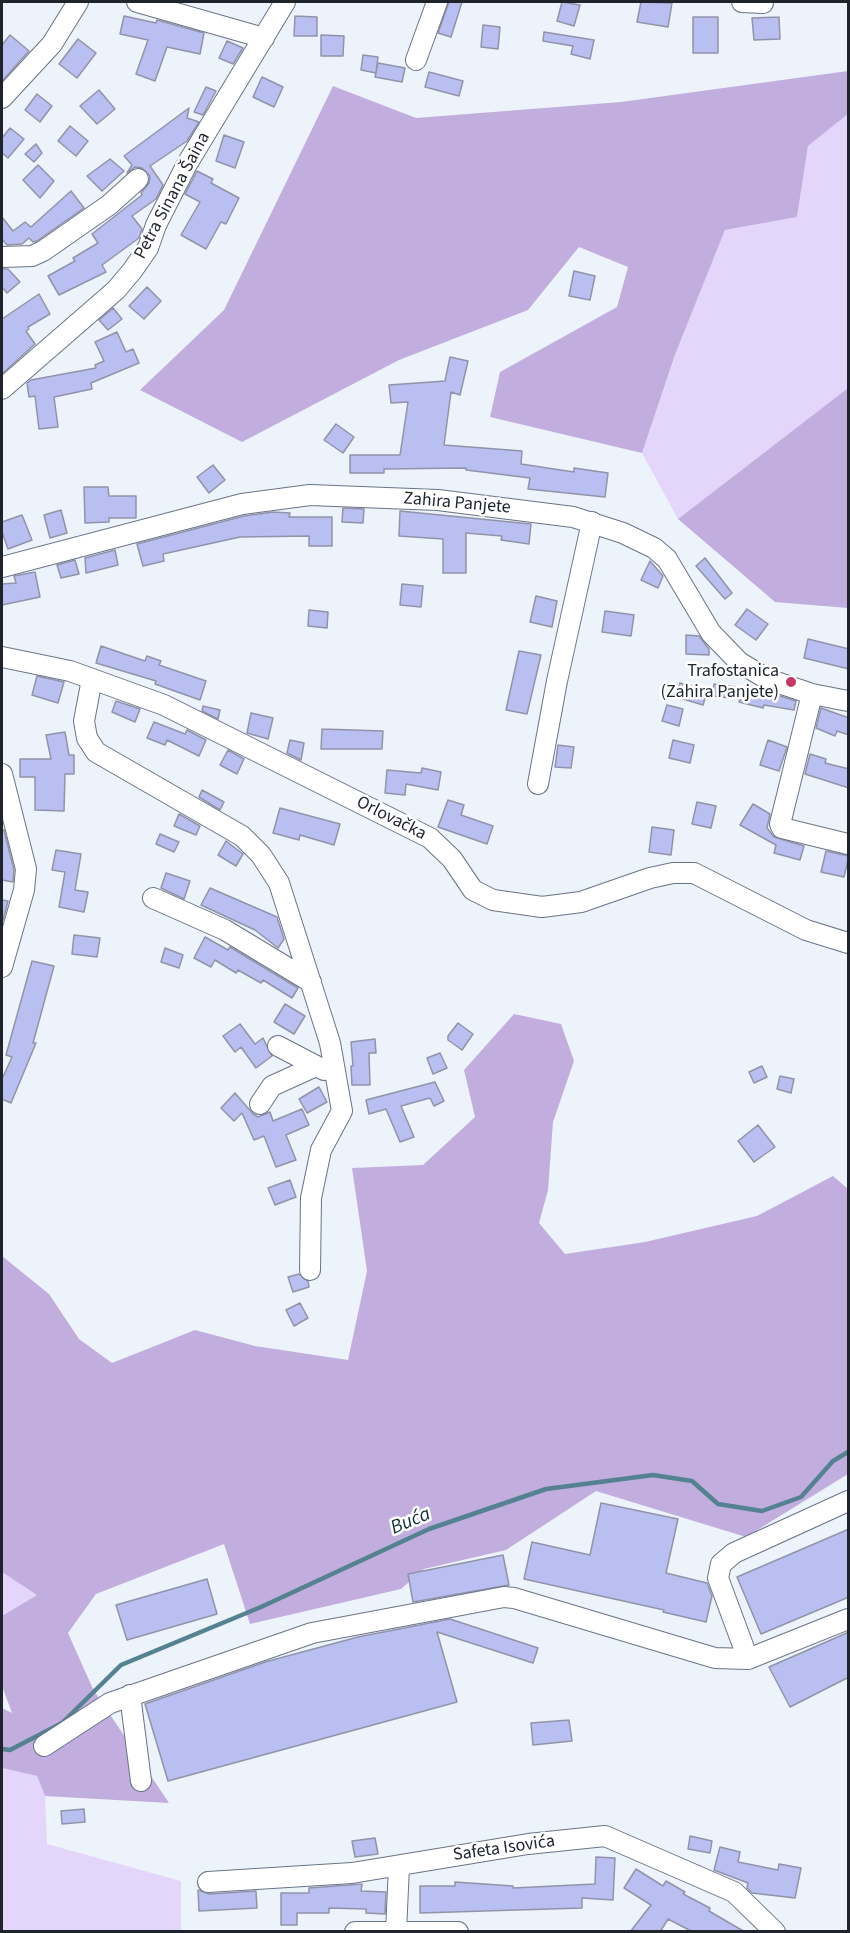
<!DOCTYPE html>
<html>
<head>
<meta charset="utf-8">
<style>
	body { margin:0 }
	#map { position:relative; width:850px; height:1933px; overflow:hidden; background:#edf3fb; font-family:"Source Sans 3",sans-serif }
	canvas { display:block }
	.frame { position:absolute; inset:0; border:3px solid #1f232b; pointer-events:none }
</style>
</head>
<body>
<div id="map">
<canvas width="850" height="1933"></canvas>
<div class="frame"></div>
</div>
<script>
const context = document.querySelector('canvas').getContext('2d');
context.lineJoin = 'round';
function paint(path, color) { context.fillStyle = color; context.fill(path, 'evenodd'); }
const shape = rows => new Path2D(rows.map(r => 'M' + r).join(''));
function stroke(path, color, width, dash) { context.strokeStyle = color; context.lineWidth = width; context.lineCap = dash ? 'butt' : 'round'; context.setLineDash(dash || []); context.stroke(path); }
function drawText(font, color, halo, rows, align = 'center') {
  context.font = font + ' "Source Sans 3",sans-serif'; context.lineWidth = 5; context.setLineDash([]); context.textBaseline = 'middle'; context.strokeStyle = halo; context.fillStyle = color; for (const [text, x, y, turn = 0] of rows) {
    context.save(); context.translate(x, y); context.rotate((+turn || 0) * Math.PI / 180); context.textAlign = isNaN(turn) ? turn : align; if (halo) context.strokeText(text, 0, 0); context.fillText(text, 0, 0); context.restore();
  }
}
paint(shape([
	[848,114,848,388,678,519,642,453,675,356,725,230,797,217,808,146],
	[2,1572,37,1595,2,1616],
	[2,1768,37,1776,45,1796,47,1844,181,1881,181,1931,2,1932]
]), '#e4d6fb');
paint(shape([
	[848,71,848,114,808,146,797,217,725,230,675,355,642,453,490,417,500,372,617,307,628,267,579,247,528,310,399,360,242,442,140,390,224,310,333,86,416,118,621,102],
	[848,388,848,608,775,602,678,519],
	[514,1014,561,1024,574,1061,553,1122,548,1190,539,1223,565,1254,645,1242,757,1216,833,1176,848,1189,848,1474,746,1537,596,1491,506,1550,424,1569,401,1589,250,1624,224,1544,96,1594,68,1633,93,1689,169,1803,45,1796,37,1776,2,1768,2,1708,12,1713,2,1686,2,1616,37,1595,2,1572,2,1256,49,1294,79,1339,112,1363,195,1330,255,1346,348,1360,367,1271,352,1168,423,1165,475,1117,464,1070]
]), '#c1aedf');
stroke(shape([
	[2,1749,10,1750,62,1723,121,1665,261,1607,429,1529,546,1489,653,1475,692,1481,718,1504,762,1511,801,1497,833,1461,848,1452]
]), '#548290', 4.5);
const building = shape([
	[449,2,462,2,451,37,438,33,449,2],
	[562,2,580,5,574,26,557,21,562,2],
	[641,2,672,3,668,27,637,22,641,2],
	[124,16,156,23,157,20,204,33,200,54,167,47,155,81,136,74,148,40,120,34,124,16],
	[295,16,317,17,317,36,294,36,295,16],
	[693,17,718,17,718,53,693,53,693,17],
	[779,17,780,39,754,40,752,18,779,17],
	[483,25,500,27,498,49,481,47,483,25],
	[544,32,594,40,590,59,571,54,573,46,543,41,544,32],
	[10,35,29,51,2,81,2,45,10,35],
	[321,35,344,36,343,56,321,56,321,35],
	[78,39,96,53,77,78,59,64,78,39],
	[227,41,243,48,233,64,219,58,227,41],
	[363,55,378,57,376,73,361,70,363,55],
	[378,63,405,68,402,82,375,77,378,63],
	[429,72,463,81,459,96,425,87,429,72],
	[262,77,283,87,274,107,253,97,262,77],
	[206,87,216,91,203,115,194,112,206,87],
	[99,90,115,109,97,124,80,106,99,90],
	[37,94,52,106,40,122,25,110,37,94],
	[189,108,187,118,199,122,187,141,150,166,163,185,156,199,132,216,142,229,139,238,102,265,106,272,59,295,48,276,75,261,73,258,98,243,92,234,142,195,141,193,149,183,150,176,142,168,135,167,127,173,132,165,124,156,189,108],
	[70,126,88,141,76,156,58,141,70,126],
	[10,128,24,139,8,158,2,153,2,138,10,128],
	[224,135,244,142,235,168,216,161,224,135],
	[36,144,42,153,34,162,25,154,36,144],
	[110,159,124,171,102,191,87,176,110,159],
	[38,165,54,181,40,198,23,180,38,165],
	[197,171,213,179,211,183,239,198,226,224,221,222,206,249,181,235,200,202,185,194,197,171],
	[71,191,84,208,37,241,33,242,29,238,22,244,7,245,2,239,2,217,13,231,25,222,31,227,71,191],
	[2,269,8,269,20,282,7,293,2,287,2,269],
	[574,271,595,276,590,300,569,296,574,271],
	[147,287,161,301,144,319,129,306,147,287],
	[39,294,50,314,28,327,29,329,26,331,35,344,2,374,2,319,39,294],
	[113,308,122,319,108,330,99,320,113,308],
	[117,332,126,352,133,349,139,363,91,383,92,389,54,397,58,427,39,429,35,396,29,397,27,383,31,380,96,368,95,365,104,361,95,342,117,332],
	[450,357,468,361,460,395,451,392,444,445,522,451,521,464,574,472,574,468,608,473,605,497,528,489,530,478,466,470,466,468,384,469,384,473,350,473,350,455,400,455,408,402,391,403,389,385,445,381,450,357],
	[336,424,354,437,343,453,324,440,336,424],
	[213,465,225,480,209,493,197,477,213,465],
	[84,487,108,487,109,496,136,496,136,518,109,518,109,522,85,523,84,487],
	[343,508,364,509,363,523,342,522,343,508],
	[61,510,67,533,50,538,44,515,61,510],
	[400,511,531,524,529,544,501,540,502,536,466,533,466,573,443,573,443,539,399,536,400,511],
	[273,512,290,513,289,517,332,517,332,546,309,546,309,536,240,537,163,554,164,561,143,566,137,544,244,516,273,512],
	[22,515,32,540,8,549,2,532,2,522,22,515],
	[115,550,118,565,86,573,85,558,115,550],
	[705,558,732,593,725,599,696,566,705,558],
	[75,560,79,574,61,578,57,565,75,560],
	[650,561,663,576,658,588,641,580,650,561],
	[35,572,40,597,2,605,2,584,16,583,14,576,35,572],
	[402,584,423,586,421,607,400,605,402,584],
	[536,596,557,601,552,627,530,622,536,596],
	[747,609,768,624,756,640,735,625,747,609],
	[309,610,328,612,327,628,308,626,309,610],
	[605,611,634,615,631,636,602,632,605,611],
	[686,635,699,636,709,649,709,655,686,654,686,635],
	[808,639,849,649,849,669,804,658,808,639],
	[101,646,145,661,147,656,161,661,159,665,206,681,200,700,155,684,156,681,96,663,101,646],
	[519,651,541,655,527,714,506,710,519,651],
	[37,676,64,682,58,703,32,695,37,676],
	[680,683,707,691,703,705,676,697,680,683],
	[714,684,761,690,796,701,794,710,764,705,763,708,739,702,740,699,712,696,714,684],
	[116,701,140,709,135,722,112,712,116,701],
	[667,705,683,709,679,726,662,721,667,705],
	[203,706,220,710,218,719,202,711,203,706],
	[821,708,849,718,849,735,837,731,835,736,816,728,821,708],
	[251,713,273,718,268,739,247,733,251,713],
	[154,722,185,734,187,730,206,740,199,756,167,740,165,745,147,738,154,722],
	[322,729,383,731,382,749,321,749,322,729],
	[65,732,69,755,74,755,74,774,65,774,64,811,35,810,35,777,20,777,20,759,51,759,46,735,65,732],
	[290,740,304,743,301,760,287,753,290,740],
	[673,740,694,745,690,763,669,758,673,740],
	[768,740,787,747,779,771,760,765,768,740],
	[558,745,574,747,571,768,555,767,558,745],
	[228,750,244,759,237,774,220,765,228,750],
	[810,754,826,759,825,763,849,769,849,788,805,774,810,754],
	[422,768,441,772,438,790,406,784,405,795,385,793,387,770,421,773,422,768],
	[202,790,224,802,220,810,199,797,202,790],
	[448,800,464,805,461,815,493,826,487,844,438,827,448,800],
	[697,802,716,806,711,828,692,824,697,802],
	[753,804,770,814,767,828,774,837,804,846,800,860,774,853,776,845,740,825,753,804],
	[280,808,340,824,334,845,300,835,299,840,273,833,280,808],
	[179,814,200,826,196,835,174,826,179,814],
	[652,827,674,830,671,855,649,852,652,827],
	[2,830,4,830,14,870,13,882,2,880,2,830],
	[160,834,179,842,174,852,156,844,160,834],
	[226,841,243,854,236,866,218,855,226,841],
	[56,850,81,854,75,890,88,892,84,912,59,907,65,872,52,870,56,850],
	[826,851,849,856,844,877,821,872,826,851],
	[166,873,190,881,184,899,161,888,166,873],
	[210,888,277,917,284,939,278,948,255,930,201,905,210,888],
	[2,900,8,901,3,920,2,920,2,900],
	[74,935,100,938,97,957,72,954,74,935],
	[205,937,228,950,230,947,298,988,292,998,263,980,261,983,238,970,236,973,215,960,211,967,194,958,205,937],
	[165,948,183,955,179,968,161,962,165,948],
	[32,961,54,966,33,1043,36,1043,11,1103,2,1099,2,1079,12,1057,6,1055,32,961],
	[285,1004,305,1016,294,1034,274,1022,285,1004],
	[458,1023,473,1034,462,1050,448,1040,448,1036,458,1023],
	[240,1024,255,1044,263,1038,272,1056,256,1068,241,1047,235,1052,223,1036,240,1024],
	[375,1039,376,1053,369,1053,370,1085,352,1085,351,1066,353,1066,351,1042,375,1039],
	[440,1053,447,1068,433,1074,427,1058,440,1053],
	[762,1066,767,1077,754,1083,749,1072,762,1066],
	[780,1076,794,1079,791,1093,777,1089,780,1076],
	[435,1082,444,1101,434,1106,430,1098,401,1106,414,1137,400,1142,386,1109,369,1114,366,1100,435,1082],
	[319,1087,327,1102,307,1113,299,1099,319,1087],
	[235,1093,253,1114,258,1117,270,1112,273,1121,302,1109,309,1125,286,1135,296,1160,276,1167,264,1136,254,1140,242,1113,234,1121,221,1108,235,1093],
	[758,1125,775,1147,754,1162,738,1141,758,1125],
	[290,1180,296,1197,275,1205,268,1188,290,1180],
	[299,1274,308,1281,309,1287,293,1292,288,1277,299,1274],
	[300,1303,308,1318,294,1326,286,1310,300,1303],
	[601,1503,678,1519,666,1573,707,1583,712,1596,706,1622,663,1612,664,1610,524,1579,532,1542,590,1555,601,1503],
	[849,1529,849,1597,761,1634,737,1577,849,1529],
	[503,1555,509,1585,413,1602,408,1574,503,1555],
	[207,1579,217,1614,127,1640,116,1605,207,1579],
	[450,1619,538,1648,533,1663,437,1632,457,1702,168,1781,145,1704,265,1662,358,1637,450,1619],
	[849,1632,849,1677,790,1707,769,1667,849,1632],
	[569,1720,572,1741,533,1745,531,1723,569,1720],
	[84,1809,85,1822,62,1824,61,1811,84,1809],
	[690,1836,712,1841,710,1853,688,1849,690,1836],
	[375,1838,378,1854,355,1857,352,1841,375,1838],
	[720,1847,740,1852,738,1862,778,1870,779,1864,801,1868,795,1898,752,1893,747,1888,748,1883,714,1870,720,1847],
	[596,1857,615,1858,613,1900,582,1898,582,1908,420,1913,420,1886,455,1886,455,1882,513,1886,513,1888,595,1884,596,1857],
	[636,1869,663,1886,666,1881,685,1892,683,1894,710,1908,709,1911,745,1932,693,1932,668,1919,660,1932,630,1932,651,1905,624,1888,636,1869],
	[362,1884,361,1891,386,1892,385,1914,366,1913,366,1909,329,1908,329,1913,297,1913,297,1925,281,1925,281,1893,309,1893,309,1888,362,1884],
	[198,1890,209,1894,256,1891,257,1908,199,1911,198,1890]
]);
paint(building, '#babff1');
stroke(building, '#9193a9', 1.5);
const minor = shape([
	[137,2,264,38],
	[742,2,763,3],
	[416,60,437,2],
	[2,98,52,44,78,2],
	[2,257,32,256,43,251,109,205,138,179],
	[2,389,116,290,132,271,148,248,156,225,187,164,285,2],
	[2,567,242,504,310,495,438,500,573,517,623,533,654,548,667,559,711,633,739,662,767,679,812,694,848,701],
	[2,657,70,671,164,705,430,838,452,859,473,890,493,900,542,907,581,902,650,878,673,873,694,873,806,930,848,943],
	[92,679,84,721,87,738,96,752,242,836,261,855,279,883,330,1043,342,1111,321,1150,311,1198,310,1270],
	[812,694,780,824,782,828,848,844],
	[2,774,26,869,24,890,2,967],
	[538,784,557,681,592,522],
	[153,898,225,930,311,982],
	[278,1046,324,1070],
	[260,1104,272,1086,316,1066],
	[748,1659,718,1578,721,1564,734,1553,848,1501],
	[130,1695,141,1781],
	[44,1746,110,1703,312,1633,504,1597,514,1598,715,1658,748,1659,848,1619],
	[208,1882,352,1873,528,1844,605,1836,734,1892,775,1932],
	[355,1932,458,1932],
	[396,1932,399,1866]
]);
stroke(minor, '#687486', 22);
stroke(minor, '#fff', 20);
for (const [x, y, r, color] of [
	[791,682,6,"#c63863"]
]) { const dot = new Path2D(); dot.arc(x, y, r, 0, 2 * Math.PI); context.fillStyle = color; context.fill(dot); stroke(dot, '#fff', 2); }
drawText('18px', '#1f232b', '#fff', [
	["Petra Sinana Šaina",173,196,-62],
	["Zahira Panjete",457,504,5],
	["Orlovačka",391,819,27],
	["Safeta Isovića",504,1849,-8]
]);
drawText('18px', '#1f232b', '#fff', [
	["Trafostanica",779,672],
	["(Zahira Panjete)",779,693]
], 'right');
drawText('italic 20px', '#0e2f37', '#fff', [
	["Buća",411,1522,-23]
]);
</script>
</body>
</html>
